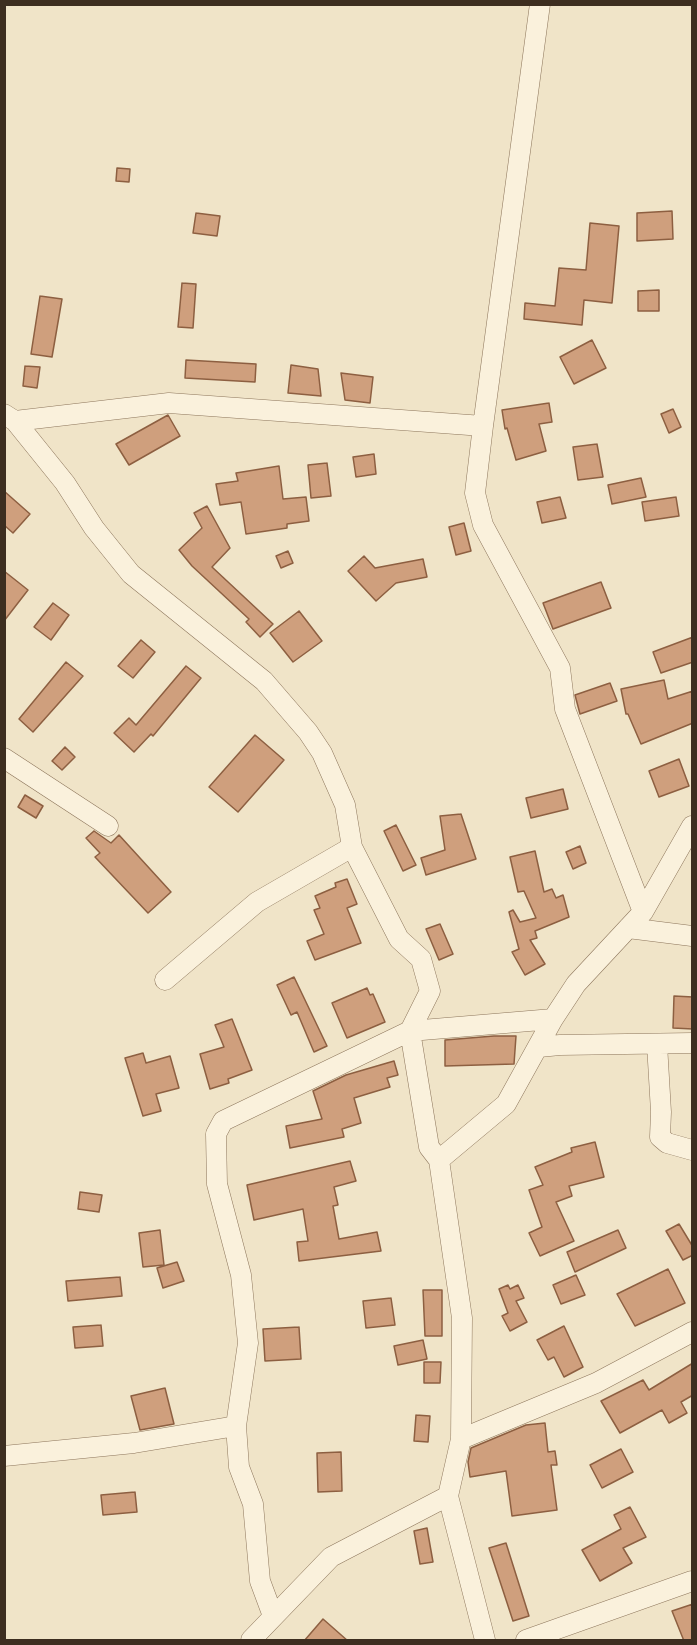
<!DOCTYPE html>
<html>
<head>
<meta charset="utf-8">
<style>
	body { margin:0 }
	#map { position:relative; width:697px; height:1645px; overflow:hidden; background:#f0e4c8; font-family:"Libre Baskerville",serif }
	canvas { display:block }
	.frame { position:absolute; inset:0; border:6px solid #3d2e20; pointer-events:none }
</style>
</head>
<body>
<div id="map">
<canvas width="697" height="1645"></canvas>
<div class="frame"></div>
</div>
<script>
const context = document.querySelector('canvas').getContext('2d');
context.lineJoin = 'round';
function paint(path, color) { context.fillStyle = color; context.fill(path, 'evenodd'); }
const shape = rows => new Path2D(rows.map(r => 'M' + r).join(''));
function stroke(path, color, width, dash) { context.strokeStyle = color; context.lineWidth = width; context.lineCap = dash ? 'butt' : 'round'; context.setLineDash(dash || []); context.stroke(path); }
const building = shape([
	[117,168,130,169,129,182,116,181,117,168],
	[672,211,673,239,637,241,637,213,672,211],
	[196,213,220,216,217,236,193,233,196,213],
	[590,223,619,226,612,303,584,300,582,325,524,319,525,303,555,306,559,268,586,270,590,223],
	[182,283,196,284,193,328,178,327,182,283],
	[659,290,659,311,638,311,638,291,659,290],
	[40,296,62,299,52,357,31,354,40,296],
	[592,340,606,368,574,384,560,357,592,340],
	[186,360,256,364,255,382,185,378,186,360],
	[291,365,318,369,321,396,288,393,291,365],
	[25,366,40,367,37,388,23,386,25,366],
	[341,373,373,377,370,403,345,400,341,373],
	[549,403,552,422,539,424,546,451,516,460,507,428,505,429,502,410,549,403],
	[673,409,681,427,669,433,661,414,673,409],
	[168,415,180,436,129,465,116,444,168,415],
	[597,444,603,477,578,480,573,447,597,444],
	[374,454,376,474,356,477,353,457,374,454],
	[327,463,331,496,311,498,308,465,327,463],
	[279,466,283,499,306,497,309,521,287,524,287,528,246,534,241,502,220,505,216,484,238,481,236,473,279,466],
	[641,478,646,497,612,504,608,485,641,478],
	[4,491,30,514,13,533,4,525,4,491],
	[560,497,566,518,542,523,537,502,560,497],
	[676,497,679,516,645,521,642,502,676,497],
	[207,506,230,548,212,567,273,624,260,637,246,622,249,619,192,566,179,550,202,528,194,513,207,506],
	[464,523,471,551,456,555,449,527,464,523],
	[288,551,293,563,281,568,276,556,288,551],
	[364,556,375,568,423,559,427,577,396,583,376,601,348,571,364,556],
	[4,571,28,590,4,621,4,571],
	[601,582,611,608,553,629,543,603,601,582],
	[53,603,69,615,51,640,34,627,53,603],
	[299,611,322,641,293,662,270,633,299,611],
	[693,637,693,662,661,673,653,652,693,637],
	[141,640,155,652,133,678,118,666,141,640],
	[66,662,83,676,33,732,19,719,66,662],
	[186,666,201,678,153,736,151,734,134,752,114,733,129,718,136,725,186,666],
	[664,680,668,699,693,691,693,723,641,744,628,714,626,714,621,689,664,680],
	[610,683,617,701,580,714,575,695,610,683],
	[255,735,284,760,238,812,209,787,255,735],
	[65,747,75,757,62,770,52,761,65,747],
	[679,759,689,786,659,797,649,771,679,759],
	[563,789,568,809,531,818,526,798,563,789],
	[25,795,43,806,36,818,18,807,25,795],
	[461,814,476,859,426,875,421,858,445,850,440,816,461,814],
	[396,825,416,865,403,871,384,831,396,825],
	[94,831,111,843,119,835,171,892,148,913,95,857,100,853,86,838,94,831],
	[580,846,586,863,573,869,566,852,580,846],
	[535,851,544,892,552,889,556,898,563,895,569,917,535,931,537,938,530,940,545,964,525,975,512,952,519,949,509,912,513,910,520,922,536,918,524,891,518,892,510,857,535,851],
	[347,879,357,904,347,908,361,943,315,960,307,941,324,934,314,910,320,908,315,896,336,887,335,883,347,879],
	[440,924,453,954,439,960,426,929,440,924],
	[294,977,327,1046,314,1052,297,1012,291,1015,277,985,294,977],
	[367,988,370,995,373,994,385,1022,347,1038,332,1003,367,988],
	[674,996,693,997,693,1029,673,1028,674,996],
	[232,1019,252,1070,228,1079,229,1083,210,1089,200,1054,224,1047,215,1025,232,1019],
	[494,1036,516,1036,514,1064,445,1066,445,1040,494,1036],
	[143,1053,146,1063,170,1056,179,1088,156,1094,161,1111,143,1116,125,1058,143,1053],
	[394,1061,398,1075,387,1078,390,1087,354,1098,361,1123,342,1129,344,1137,290,1148,286,1126,322,1119,313,1091,346,1075,394,1061],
	[595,1142,604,1177,569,1186,572,1196,556,1202,574,1241,540,1256,529,1233,542,1227,529,1190,543,1185,535,1167,572,1152,571,1148,595,1142],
	[350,1161,356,1181,334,1187,338,1205,333,1206,339,1239,377,1232,381,1251,299,1261,297,1242,308,1241,303,1209,254,1220,247,1185,350,1161],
	[80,1192,102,1195,99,1212,78,1209,80,1192],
	[679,1224,693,1247,693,1255,683,1260,666,1231,679,1224],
	[160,1230,164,1265,143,1267,139,1233,160,1230],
	[618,1230,626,1248,575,1272,567,1252,618,1230],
	[177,1262,184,1281,163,1288,157,1268,177,1262],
	[668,1269,685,1303,635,1326,617,1294,668,1269],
	[576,1275,585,1295,561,1304,553,1285,576,1275],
	[120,1277,122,1296,68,1301,66,1281,120,1277],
	[508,1285,510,1289,518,1285,524,1298,516,1301,527,1322,510,1331,502,1316,508,1313,499,1289,508,1285],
	[423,1290,442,1290,442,1336,425,1336,423,1290],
	[391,1298,395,1325,366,1328,363,1301,391,1298],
	[101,1325,103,1346,75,1348,73,1327,101,1325],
	[564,1326,583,1367,564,1377,554,1357,548,1360,537,1340,564,1326],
	[299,1327,301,1359,265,1361,263,1329,299,1327],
	[423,1340,427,1359,398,1365,394,1346,423,1340],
	[424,1362,441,1362,440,1383,424,1383,424,1362],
	[693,1363,693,1395,681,1402,687,1413,669,1423,662,1410,620,1433,601,1401,643,1380,649,1390,693,1363],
	[165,1388,174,1424,140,1430,131,1396,165,1388],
	[416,1415,430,1416,428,1442,414,1441,416,1415],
	[545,1423,548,1452,555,1451,557,1465,551,1465,557,1510,512,1516,506,1471,470,1477,468,1462,471,1448,526,1425,545,1423],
	[621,1449,633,1472,602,1488,590,1465,621,1449],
	[341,1452,342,1491,318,1492,317,1453,341,1452],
	[135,1492,137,1512,103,1515,101,1495,135,1492],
	[630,1507,646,1537,623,1548,632,1563,600,1581,582,1550,621,1529,614,1515,630,1507],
	[427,1528,433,1562,420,1564,414,1531,427,1528],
	[506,1543,529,1616,513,1621,489,1548,506,1543],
	[693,1604,693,1641,684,1641,672,1611,693,1604],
	[323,1619,348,1641,304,1641,323,1619]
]);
paint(building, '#cf9f7d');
stroke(building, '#8d5f41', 1.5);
const street = shape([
	[4,414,15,421,65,483,94,528,131,574,264,681,308,732,322,753,345,805,352,847,399,939,421,959,430,991,410,1031,429,1147,439,1160,462,1318,461,1439,448,1496,485,1640],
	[15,421,169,403,483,426,540,4],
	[483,426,475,493,483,525,560,668,565,709,643,912],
	[4,758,108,826],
	[628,928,692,936],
	[165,980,257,902,352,847],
	[657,1044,661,1112,660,1137,667,1143,692,1150],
	[539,1047,560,1045,692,1043],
	[439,1160,506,1104,553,1019,576,984,643,912,692,826],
	[461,1439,596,1383,692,1332],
	[4,1456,134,1443,236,1426],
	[273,1616,260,1581,253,1504,239,1467,236,1426,248,1343,241,1275,217,1184,216,1134,223,1121,410,1031,553,1019],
	[251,1640,331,1557,448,1496],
	[526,1640,692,1581]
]);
stroke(street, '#8d765c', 21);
stroke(street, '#faf1dc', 20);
</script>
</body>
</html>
